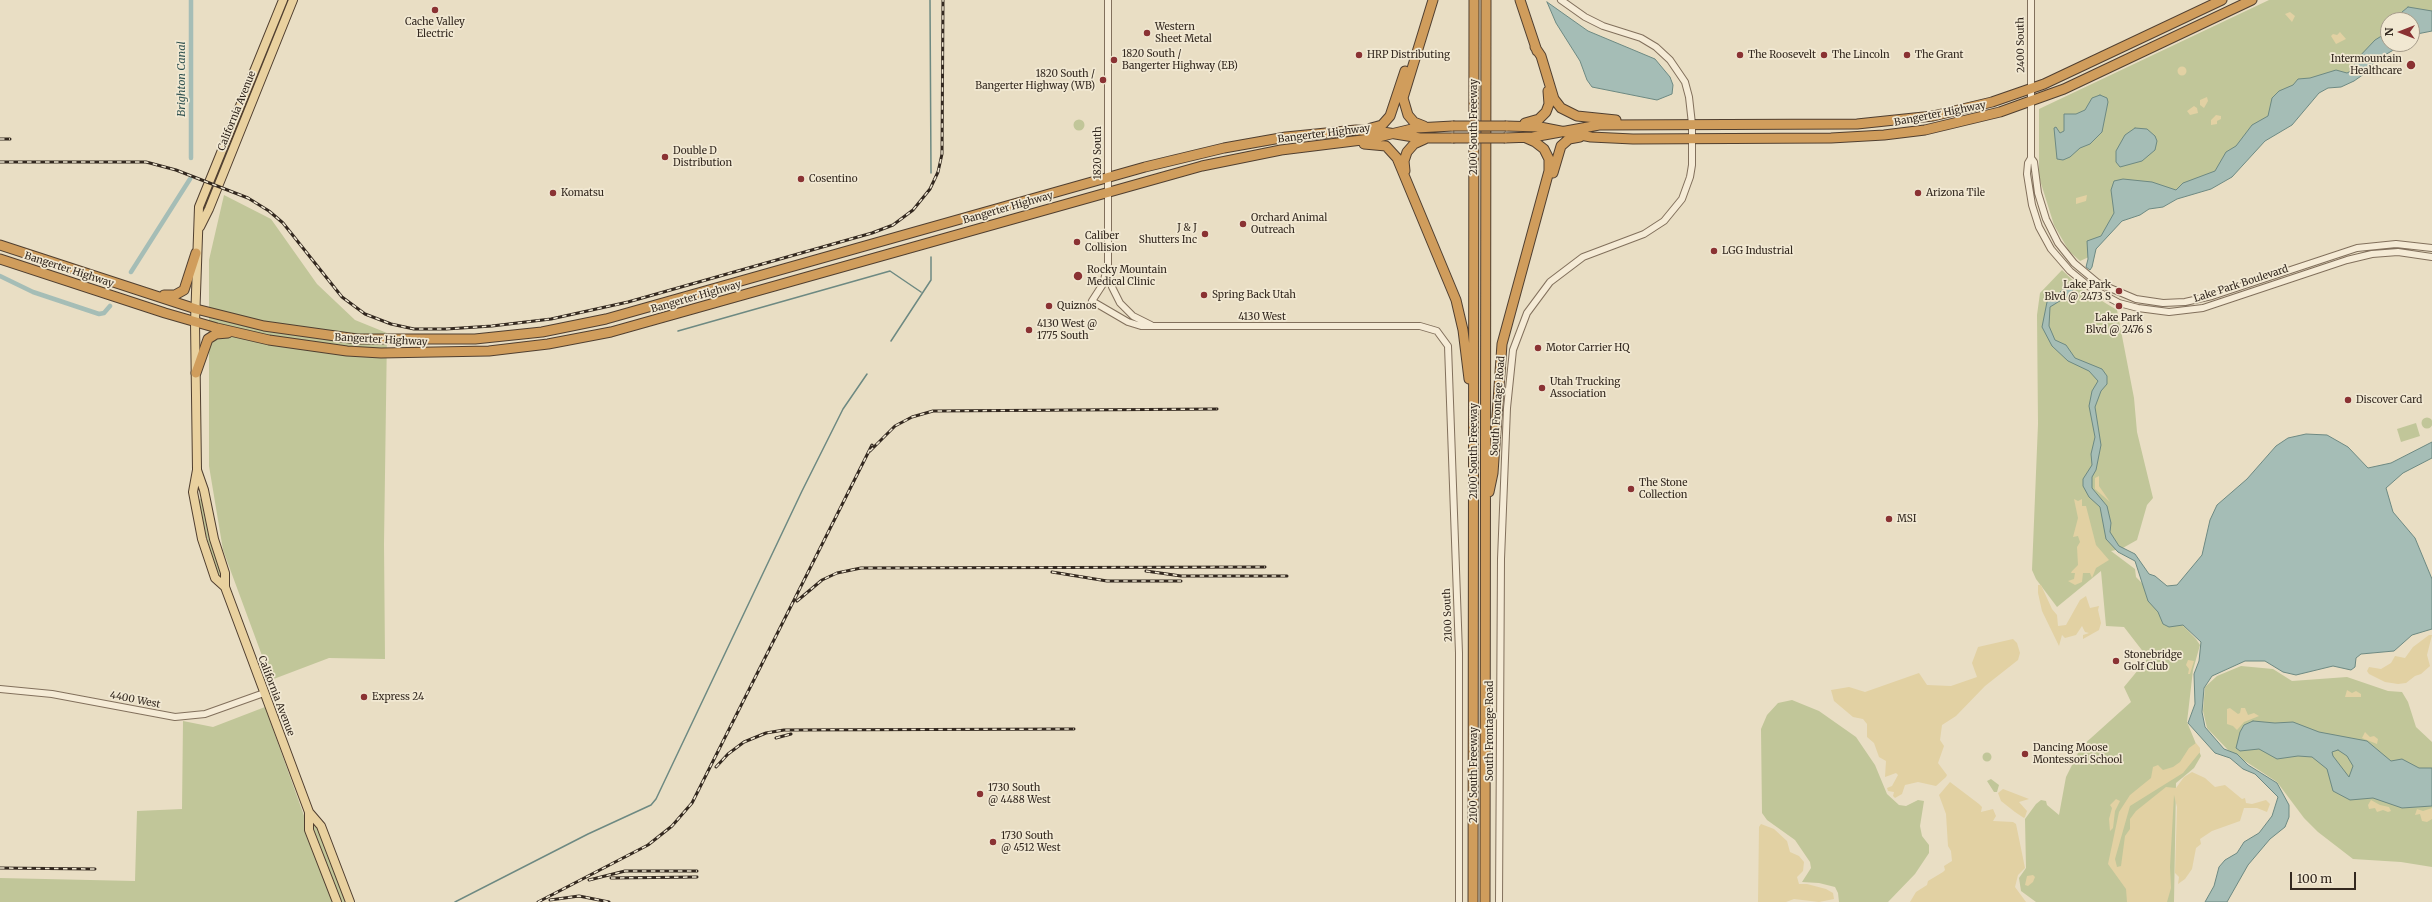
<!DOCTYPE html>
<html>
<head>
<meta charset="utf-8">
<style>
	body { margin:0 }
	#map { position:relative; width:2432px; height:902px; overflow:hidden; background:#e9dec4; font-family:Merriweather,serif }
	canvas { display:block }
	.north { position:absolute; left:2380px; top:12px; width:40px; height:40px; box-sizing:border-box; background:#f1e8d2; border:1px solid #a59b8a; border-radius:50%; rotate:270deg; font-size:11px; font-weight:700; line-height:16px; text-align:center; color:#33281f }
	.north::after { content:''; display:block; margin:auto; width:14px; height:18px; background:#8a3233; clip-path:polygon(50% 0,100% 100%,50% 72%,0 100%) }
	.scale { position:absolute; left:2290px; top:872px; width:66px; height:18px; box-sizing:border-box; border:2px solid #33281f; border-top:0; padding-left:5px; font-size:12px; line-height:14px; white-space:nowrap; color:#33281f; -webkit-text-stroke:3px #f1e8d2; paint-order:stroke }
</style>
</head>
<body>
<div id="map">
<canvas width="2432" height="902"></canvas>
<div class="north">N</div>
<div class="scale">100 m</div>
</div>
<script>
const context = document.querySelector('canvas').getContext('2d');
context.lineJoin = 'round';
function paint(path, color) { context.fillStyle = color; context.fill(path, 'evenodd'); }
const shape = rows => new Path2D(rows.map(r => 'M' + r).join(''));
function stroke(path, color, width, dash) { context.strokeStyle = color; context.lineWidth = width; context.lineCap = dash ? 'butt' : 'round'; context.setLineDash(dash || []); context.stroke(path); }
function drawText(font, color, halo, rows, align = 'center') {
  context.font = font + ' Merriweather,serif'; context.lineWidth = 3.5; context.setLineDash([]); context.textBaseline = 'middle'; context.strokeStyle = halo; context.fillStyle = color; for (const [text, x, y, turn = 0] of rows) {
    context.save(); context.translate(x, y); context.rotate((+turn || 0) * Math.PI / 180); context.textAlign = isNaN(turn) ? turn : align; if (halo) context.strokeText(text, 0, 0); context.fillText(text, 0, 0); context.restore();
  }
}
paint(shape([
	[2269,0,2432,0,2432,23,2388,20,2388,44,2360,68,2316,90,2222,174,2116,218,2089,257,2080,261,2069,251,2054,225,2039,177,2039,109],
	[261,70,223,166,220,165,247,96],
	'1073.5 125a5.5 5.5 0 1 1 11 0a5.5 5.5 0 1 1-11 0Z',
	[224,195,271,219,317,284,355,320,387,333,384,544,385,659,329,658,271,680,223,550,209,466,209,260],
	[2062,270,2082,289,2117,310,2134,398,2137,432,2153,498,2147,505,2137,540,2121,549,2111,551,2135,569,2136,577,2196,639,2200,645,2193,670,2187,722,2201,756,2194,768,2176,783,2174,902,2036,902,2021,891,2019,878,2026,868,2025,819,2036,804,2041,800,2046,801,2047,805,2059,815,2066,777,2081,747,2131,702,2124,687,2148,658,2124,627,2106,626,2101,571,2057,607,2036,579,2032,570,2038,424,2037,315,2040,293],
	'2421.5 423a5.5 5.5 0 1 1 11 0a5.5 5.5 0 1 1-11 0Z',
	[2416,423,2420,436,2401,442,2397,429],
	[203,498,223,575,217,577,197,500],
	[2241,666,2273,669,2292,681,2347,677,2388,691,2402,692,2408,702,2416,727,2432,742,2432,867,2401,862,2353,859,2318,832,2304,818,2277,782,2228,750,2207,728,2203,711,2205,687,2217,676],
	[1792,700,1819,711,1856,737,1875,765,1887,794,1899,805,1906,806,1918,800,1924,801,1920,826,1922,836,1929,845,1929,853,1915,874,1888,902,1839,902,1838,893,1835,887,1819,883,1802,882,1811,868,1810,862,1795,840,1767,820,1762,813,1761,729,1767,715,1778,703],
	[265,707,335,902,0,902,0,878,135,881,137,811,182,809,183,721,213,727],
	'1982.5 757a4.5 4.5 0 1 1 9 0a4.5 4.5 0 1 1-9 0Z',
	[1991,779,1999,785,1997,792,1994,792,1987,781],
	[317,824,347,902,341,902,312,826]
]), '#c1c699');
paint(shape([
	[2290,12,2295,16,2292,22,2285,14],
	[2340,32,2346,39,2336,44,2331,36,2333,34,2337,35],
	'2177.5 71a4.5 4.5 0 1 1 9 0a4.5 4.5 0 1 1-9 0Z',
	[2207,97,2208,101,2204,108,2200,105,2200,100],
	[2194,106,2197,108,2198,113,2190,115,2187,111],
	[2216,115,2221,116,2221,119,2217,121,2217,124,2211,125,2211,120],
	[2087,195,2086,201,2076,204,2076,198],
	[2099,476,2099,486,2110,502,2095,489,2095,478],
	[2074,499,2078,501,2082,499,2082,506,2086,506,2096,545,2109,560,2096,568,2092,578,2090,573,2083,573,2082,582,2075,585,2068,581,2074,579,2075,573,2071,573,2072,571,2078,565,2077,547,2080,542,2078,536,2073,537,2078,518],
	[2038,585,2041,585,2052,609,2057,615,2058,626,2066,625,2080,600,2086,596,2090,608,2099,606,2098,610,2101,623,2099,630,2083,639,2083,635,2089,633,2085,632,2082,626,2076,635,2065,638,2062,635,2059,646,2042,611,2038,593],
	[2429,635,2432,635,2427,655,2430,666,2421,674,2415,676,2406,683,2398,684,2385,682,2369,674,2367,671,2369,667,2381,669,2391,663,2395,656,2405,658,2413,647],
	[2013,639,2017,643,2020,653,2018,660,1985,686,1956,716,1942,725,1940,740,1944,746,1938,763,1947,775,1946,777,1936,786,1918,782,1905,785,1902,794,1895,798,1893,796,1894,792,1888,791,1887,788,1892,786,1898,775,1896,773,1885,777,1886,761,1879,757,1874,743,1867,737,1867,724,1863,719,1853,717,1834,701,1831,690,1849,687,1865,692,1919,673,1927,685,1951,686,1977,677,1972,663,1978,647],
	[2188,660,2194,661,2190,674,2188,674,2189,669,2186,665],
	[2347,690,2352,693,2356,691,2361,694,2361,697,2345,697],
	[2230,708,2238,714,2240,713,2241,708,2245,708,2248,715,2254,713,2259,716,2244,722,2237,730,2233,726,2227,724,2227,709],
	[2365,732,2370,737,2374,736,2378,739,2377,744,2362,738],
	[2196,743,2200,748,2200,752,2183,773,2130,806,2115,859,2117,867,2121,866,2125,836,2130,829,2130,819,2136,811,2166,787,2176,788,2184,777,2192,772,2205,778,2215,787,2225,785,2242,799,2245,798,2246,803,2252,804,2266,800,2270,804,2267,812,2257,808,2244,808,2240,821,2212,831,2200,839,2201,844,2196,848,2192,869,2185,879,2178,884,2179,877,2175,873,2177,807,2174,795,2170,867,2171,888,2167,902,2127,902,2126,889,2108,864,2119,812,2130,795,2151,778,2153,767,2158,765,2163,770,2173,767,2180,762,2189,748],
	[1950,782,1979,804,1982,807,1981,812,1993,809,1996,816,1993,821,2013,822,2016,824,2025,868,2018,875,2015,887,2026,902,1910,902,1916,892,1927,885,1928,881,1943,872,1945,870,1944,866,1952,861,1951,851,1948,846,1946,814,1939,795],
	[2003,789,2029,799,2019,802,2027,811,2025,817,2024,818,2015,812,2001,801,1998,793],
	[2116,799,2120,801,2115,811,2113,828,2110,831,2109,819,2112,808,2110,805],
	[2371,800,2380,805,2389,807,2391,811,2388,812,2383,810,2377,812,2375,808,2369,809,2368,805],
	[2432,808,2432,819,2427,822,2422,821,2420,814,2415,815,2417,809,2423,811],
	[1761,824,1774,829,1787,841,1790,852,1799,856,1804,862,1803,871,1797,877,1799,884,1807,884,1826,889,1833,893,1834,899,1819,902,1794,899,1786,902,1758,902,1759,827],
	[2033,875,2035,877,2033,882,2028,886,2025,885,2027,876]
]), '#e2d1a3');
const water = shape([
	[1547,2,1588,31,1655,59,1670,77,1673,85,1672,94,1657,100,1592,87,1587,80,1580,61,1556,23,1547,2],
	[2408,7,2432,11,2432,31,2417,34,2412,38,2412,20,2400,20,2402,12,2408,7],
	[2388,32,2388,44,2404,44,2376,60,2364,74,2354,81,2341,87,2328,88,2319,93,2292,125,2265,141,2232,177,2211,189,2177,199,2163,207,2149,209,2140,215,2122,221,2096,249,2092,267,2090,270,2086,267,2088,259,2087,241,2101,236,2114,213,2111,190,2114,181,2123,179,2152,182,2176,190,2183,183,2215,171,2226,152,2236,146,2252,125,2268,116,2272,98,2279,91,2293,85,2298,79,2310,78,2336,70,2347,73,2351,71,2357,59,2375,40,2388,32],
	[2100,95,2107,98,2108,102,2102,132,2090,144,2080,148,2070,157,2063,160,2057,159,2054,128,2056,127,2060,133,2064,131,2064,114,2076,114,2085,110,2092,98,2100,95],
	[2135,128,2147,129,2155,136,2157,141,2155,150,2142,161,2120,167,2116,162,2116,151,2125,135,2135,128],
	[2072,283,2075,286,2071,294,2050,307,2049,326,2055,340,2066,345,2075,358,2102,369,2107,376,2107,384,2101,391,2095,407,2101,445,2096,470,2092,477,2092,488,2107,506,2111,523,2110,532,2119,546,2135,554,2149,574,2155,576,2167,586,2177,585,2202,555,2210,520,2217,505,2247,479,2276,446,2288,438,2306,434,2327,435,2348,447,2368,468,2391,463,2432,442,2432,458,2403,473,2386,488,2393,512,2415,538,2432,579,2432,629,2412,635,2394,651,2361,654,2356,658,2355,667,2351,670,2333,666,2296,675,2283,672,2265,661,2245,661,2212,676,2204,688,2202,712,2205,727,2224,749,2237,754,2248,765,2277,783,2289,805,2289,817,2285,827,2270,839,2248,865,2227,902,2205,902,2214,886,2219,867,2225,860,2237,853,2244,842,2259,833,2272,816,2278,797,2255,774,2243,769,2230,758,2215,753,2188,723,2195,704,2194,674,2199,661,2201,642,2183,625,2169,627,2163,624,2158,612,2148,601,2135,561,2118,552,2106,539,2100,507,2089,497,2083,486,2083,479,2092,465,2091,454,2095,437,2089,406,2092,391,2098,381,2089,371,2068,361,2052,346,2042,327,2047,302,2072,283],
	[2253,721,2275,723,2293,722,2319,732,2367,741,2391,761,2402,759,2419,768,2432,768,2432,806,2402,808,2373,798,2350,800,2333,791,2327,769,2312,757,2298,756,2277,759,2259,749,2240,751,2236,748,2240,732,2244,725,2253,721],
	[2338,750,2347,756,2353,766,2349,777,2333,756,2332,752,2338,750]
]);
paint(water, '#a5bdb6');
stroke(water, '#6d8982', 1);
stroke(shape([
	[930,0,931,173],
	[678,331,890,271,921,292],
	[891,341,931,280,931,257],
	[455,902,588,834,651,805,656,799,802,491,843,409,867,374]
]), '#6d8982', 1.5);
stroke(shape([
	[191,0,191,158],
	[131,272,190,179],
	[0,276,33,292,99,314,104,313,110,306]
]), '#a5bdb6', 4.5);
const minor = shape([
	[1108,0,1108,264,1103,284,1092,301,1128,322,1141,326,1420,326,1437,331,1448,346,1459,653,1459,902],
	[2031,0,2031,158,2034,162,2038,193,2046,219,2058,243,2074,263,2098,283,2136,299,2163,303,2185,302,2212,296,2357,248,2396,244,2432,248],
	[2031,158,2028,163,2027,174,2032,205,2039,227,2051,249,2070,271,2091,288,2119,303,2138,308,2169,312,2203,308,2347,260,2372,254,2398,252,2432,257],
	[1109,269,1112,287,1120,303,1133,316,1151,325],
	[0,689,52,694,175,717,205,714,264,693],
	[1499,902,1501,559,1507,408,1513,350,1527,313,1550,282,1583,257,1644,234,1664,221,1682,199,1690,177,1692,165,1692,124,1689,97,1685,82,1670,60,1656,47,1641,38,1603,26,1585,17,1561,0]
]);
const major = shape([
	[283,0,199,207,195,322,197,470,204,490,214,539,225,573,225,587,309,812,309,830,337,902],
	[200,227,209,209,293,0],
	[197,470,193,492,202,539,215,578,225,587],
	[309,812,321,826,350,902]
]);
const highway = shape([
	[1520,0,1537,51],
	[1535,47,1541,56,1554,99,1561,108,1577,116,1616,120],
	[1525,123,1539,119,1546,112,1549,104,1548,91],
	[1424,126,1414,122,1408,115,1403,98,1433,0],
	[1506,126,1540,127,1591,137,1633,139,1831,138,1884,135,1925,130,2000,112,2064,89,2252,0],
	[1371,128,1382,125,1390,116,1405,71],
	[1505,138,1533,137,1599,125,1857,124,1933,116,1992,102,2044,84,2222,0],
	[1364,144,1386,146,1397,158,1456,300,1463,330,1469,379],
	[1405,171,1404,161,1407,152,1414,144,1425,139],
	[1553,173,1561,146,1569,139,1580,137],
	[0,245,196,309,264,326,357,339,475,339,542,332,606,319,1145,167,1224,148,1286,137,1356,130,1377,131,1420,138,1453,138],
	[0,259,165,313,217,328,269,340,347,351,381,353,489,351,548,344,611,332,1202,166,1281,150,1370,139,1416,128,1453,126],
	[164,295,175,295,184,290,196,253],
	[196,373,208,339,216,334,228,333],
	[1489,492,1493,473,1502,344,1549,171,1549,159,1544,149,1535,142,1526,138],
	[1473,902,1474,0],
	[1485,902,1486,0]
]);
stroke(minor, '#82705c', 8);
stroke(major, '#503f30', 10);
stroke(highway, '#503f30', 11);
stroke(minor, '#f5ebd6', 6);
stroke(major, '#e9d19f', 8);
stroke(highway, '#d09d5c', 9);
const rail = shape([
	[0,139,10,139],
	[0,162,146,162,176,170,248,198,269,211,283,223,342,297,365,314,391,324,414,329,446,329,492,326,551,319,628,302,872,233,893,225,913,210,930,189,938,172,942,154,943,0],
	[870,451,895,426,912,417,933,411,1217,409],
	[1146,571,1181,576,1287,576],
	[1052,572,1107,581,1181,581],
	[797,601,822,580,837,573,861,568,1265,567],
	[776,738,791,734],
	[716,767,728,754,744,742,766,733,784,730,1074,729],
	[0,868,95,869],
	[611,878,697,877],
	[589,880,625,871,697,871],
	[550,900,579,896,609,902],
	[538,902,648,845,672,826,692,803,872,445]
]);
stroke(rail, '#33281f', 3);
stroke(rail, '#f1e8d2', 1.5, [4.5]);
const highwayBridge = shape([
	[1453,126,1506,126],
	[1453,138,1505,138]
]);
stroke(highwayBridge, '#503f30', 11, []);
stroke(highwayBridge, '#d09d5c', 9);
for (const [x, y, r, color] of [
	[435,10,4,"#8a3233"],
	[1147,33,4,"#8a3233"],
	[1359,55,4,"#8a3233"],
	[1740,55,4,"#8a3233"],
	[1824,55,4,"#8a3233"],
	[1907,55,4,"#8a3233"],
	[1114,60,4,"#8a3233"],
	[2411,65,5,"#8a3233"],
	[1103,80,4,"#8a3233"],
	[665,157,4,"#8a3233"],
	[801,179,4,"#8a3233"],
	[553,193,4,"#8a3233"],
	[1918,193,4,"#8a3233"],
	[1243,224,4,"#8a3233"],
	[1205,234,4,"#8a3233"],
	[1077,242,4,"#8a3233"],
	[1714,251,4,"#8a3233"],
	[1078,276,5,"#8a3233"],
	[2119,291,4,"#8a3233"],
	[1204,295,4,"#8a3233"],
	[1049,306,4,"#8a3233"],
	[2119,306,4,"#8a3233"],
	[1029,330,4,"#8a3233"],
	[1538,348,4,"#8a3233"],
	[1542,388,4,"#8a3233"],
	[2348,400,4,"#8a3233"],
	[1631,489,4,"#8a3233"],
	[1889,519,4,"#8a3233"],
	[2116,661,4,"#8a3233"],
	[364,697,4,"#8a3233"],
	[2025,754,4,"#8a3233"],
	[980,794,4,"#8a3233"],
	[993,842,4,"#8a3233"]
]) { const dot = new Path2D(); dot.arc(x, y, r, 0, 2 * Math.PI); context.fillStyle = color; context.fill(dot); stroke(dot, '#f1e8d2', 1.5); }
drawText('10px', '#33281f', '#f1e8d2', [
	["Cache Valley",435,22,"center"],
	["Electric",435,34,"center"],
	["Western",1155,27],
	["Sheet Metal",1155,39],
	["1820 South /",1122,54],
	["Bangerter Highway (EB)",1122,66],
	["HRP Distributing",1367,55],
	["The Roosevelt",1748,55],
	["The Lincoln",1832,55],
	["The Grant",1915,55],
	["Intermountain",2402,59,"right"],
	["Healthcare",2402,71,"right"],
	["1820 South /",1095,74,"right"],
	["Bangerter Highway (WB)",1095,86,"right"],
	["Double D",673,151],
	["Distribution",673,163],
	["Cosentino",809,179],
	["Komatsu",561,193],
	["Arizona Tile",1926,193],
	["Orchard Animal",1251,218],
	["Outreach",1251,230],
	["J & J",1197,228,"right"],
	["Shutters Inc",1197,240,"right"],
	["Caliber",1085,236],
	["Collision",1085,248],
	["LGG Industrial",1722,251],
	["Rocky Mountain",1087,270],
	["Medical Clinic",1087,282],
	["Lake Park",2111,285,"right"],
	["Blvd @ 2473 S",2111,297,"right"],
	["Spring Back Utah",1212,295],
	["Quiznos",1057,306],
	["Lake Park",2119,318,"center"],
	["Blvd @ 2476 S",2119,330,"center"],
	["4130 West @",1037,324],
	["1775 South",1037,336],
	["Motor Carrier HQ",1546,348],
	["Utah Trucking",1550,382],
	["Association",1550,394],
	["Discover Card",2356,400],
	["The Stone",1639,483],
	["Collection",1639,495],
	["MSI",1897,519],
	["Stonebridge",2124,655],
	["Golf Club",2124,667],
	["Express 24",372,697],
	["Dancing Moose",2033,748],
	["Montessori School",2033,760],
	["1730 South",988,788],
	["@ 4488 West",988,800],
	["1730 South",1001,836],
	["@ 4512 West",1001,848]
], 'left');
drawText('10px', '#33281f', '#f1e8d2', [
	["2400 South",2021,45,-91],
	["California Avenue",237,111,-68],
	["Bangerter Highway",1940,114,-11],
	["2100 South Freeway",1474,127,-90],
	["Bangerter Highway",1324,134,-7],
	["1820 South",1098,153,-90],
	["Bangerter Highway",1008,208,-16],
	["Bangerter Highway",69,270,18],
	["Lake Park Boulevard",2241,284,-18],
	["Bangerter Highway",696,297,-16],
	["4130 West",1262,317],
	["Bangerter Highway",381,340,3],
	["South Frontage Road",1498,406,-86],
	["2100 South Freeway",1474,451,-90],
	["2100 South",1448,615,-92],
	["California Avenue",276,696,69],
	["4400 West",135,700,11],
	["South Frontage Road",1490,731,-90],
	["2100 South Freeway",1474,775,-90]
]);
drawText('italic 11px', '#2f514f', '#f1e8d2', [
	["Brighton Canal",182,79,-90]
]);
</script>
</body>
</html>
